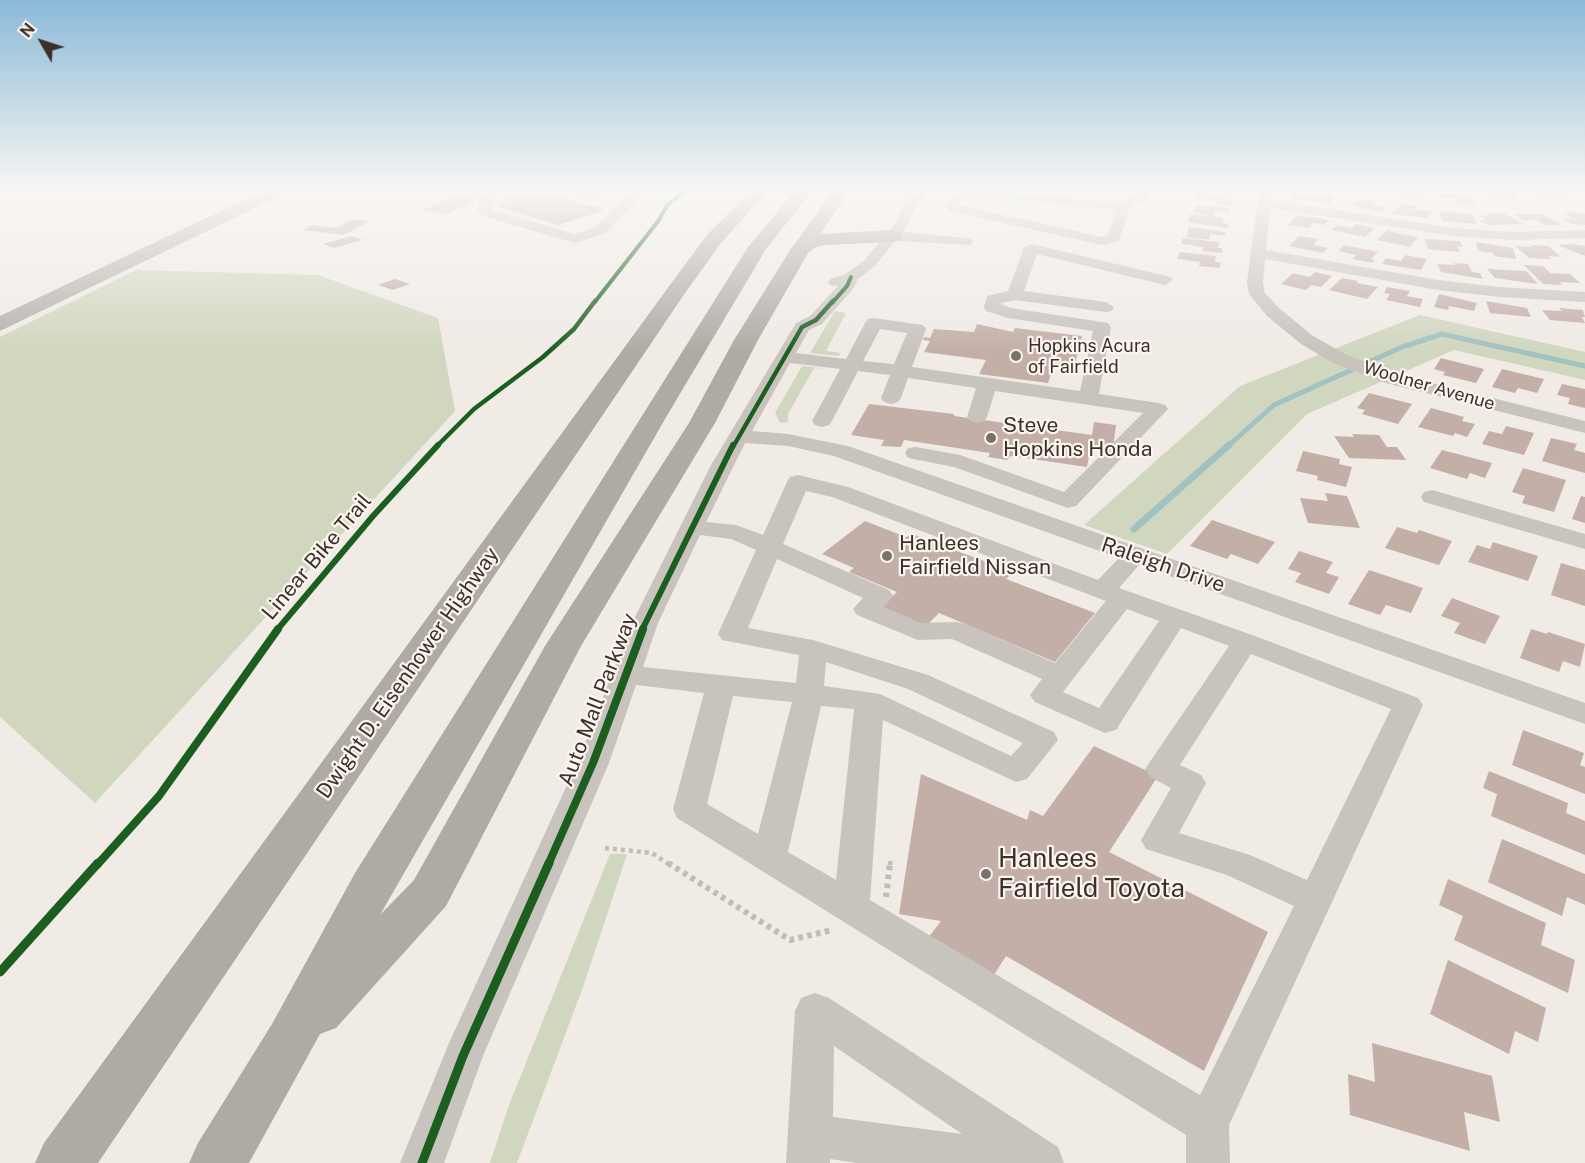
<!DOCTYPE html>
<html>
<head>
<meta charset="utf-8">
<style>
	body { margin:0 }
	#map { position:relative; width:1585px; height:1163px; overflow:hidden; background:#f0ebe5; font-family:"Public Sans",sans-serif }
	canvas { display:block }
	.north { position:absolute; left:12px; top:12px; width:60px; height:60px; -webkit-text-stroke:4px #fbf5ee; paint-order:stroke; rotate:309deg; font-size:16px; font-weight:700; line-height:24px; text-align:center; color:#3b302b }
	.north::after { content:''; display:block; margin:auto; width:21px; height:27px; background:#3b302b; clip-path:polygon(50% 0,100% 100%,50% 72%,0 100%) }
</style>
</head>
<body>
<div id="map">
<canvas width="1585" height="1163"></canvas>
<div class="north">N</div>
</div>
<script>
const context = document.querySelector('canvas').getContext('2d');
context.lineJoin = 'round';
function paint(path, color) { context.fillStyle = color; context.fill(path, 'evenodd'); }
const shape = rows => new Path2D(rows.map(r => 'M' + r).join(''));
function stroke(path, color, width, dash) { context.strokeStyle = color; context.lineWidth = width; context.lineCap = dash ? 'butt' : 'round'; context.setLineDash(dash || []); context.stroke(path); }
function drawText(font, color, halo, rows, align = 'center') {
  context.font = font + ' "Public Sans",sans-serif'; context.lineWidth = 4.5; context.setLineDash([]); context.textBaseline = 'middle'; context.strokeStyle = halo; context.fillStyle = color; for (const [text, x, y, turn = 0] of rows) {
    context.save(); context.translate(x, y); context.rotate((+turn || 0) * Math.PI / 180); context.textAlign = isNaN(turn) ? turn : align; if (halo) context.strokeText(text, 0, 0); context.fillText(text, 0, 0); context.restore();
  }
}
paint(shape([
	[136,270,318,275,438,318,455,411,95,803,0,717,0,337],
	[835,311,846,313,826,351,840,353,839,356,810,353],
	[1420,315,1585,352,1585,380,1454,350,1307,414,1167,554,1084,525,1240,386],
	[802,366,830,369,814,368,788,414,788,422,780,423,775,413],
	[610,854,627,854,583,987,517,1163,490,1163,509,1105]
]), '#d1d6bf');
stroke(shape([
	[1227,447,1274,405,1402,347,1442,334,1585,366]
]), '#a1c2c1', 5);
stroke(shape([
	[1134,529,1229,445]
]), '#a1c2c1', 7);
paint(shape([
	[557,190,613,190,591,198],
	[1197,190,1233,190,1232,196,1196,192],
	[1394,190,1415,190,1428,192,1419,198,1388,194],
	[1481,190,1494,190,1519,194,1512,201,1479,192],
	[1534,190,1566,191,1566,196,1534,195],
	[468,192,482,195,468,201,475,202,446,214,422,210],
	[543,192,606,210,558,225,495,206,512,201,504,198,520,194,528,196],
	[1197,193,1229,197,1228,201,1233,201,1231,206,1214,203,1215,201,1194,198],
	[1313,193,1333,196,1331,204,1292,199,1294,195,1312,197],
	[1439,193,1473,196,1478,206,1458,204,1456,199,1441,198],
	[1359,198,1378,201,1373,206,1385,208,1381,212,1350,205],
	[1403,204,1419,206,1416,209,1433,212,1427,218,1391,214],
	[1195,205,1230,208,1229,212,1215,211,1213,216,1193,213],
	[1438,211,1471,214,1477,224,1443,221],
	[1563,212,1583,213,1585,214,1585,225,1571,224,1562,218,1573,219],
	[1484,213,1503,213,1524,224,1488,225,1479,221,1486,220,1479,216,1489,216],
	[1190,214,1224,218,1223,223,1229,224,1228,228,1188,222],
	[1513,214,1543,214,1562,225,1544,225,1537,220,1522,220],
	[1296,216,1313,217,1329,220,1325,225,1313,223,1309,228,1288,225],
	[353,219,370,221,344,235,303,230,312,225,336,228],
	[1356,224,1375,228,1365,237,1331,230,1337,225,1352,228],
	[1189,227,1226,232,1225,236,1210,234,1209,240,1186,237],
	[1387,230,1402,234,1418,237,1410,247,1377,240],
	[352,236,363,240,334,248,323,244],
	[1299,236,1318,239,1313,245,1328,248,1323,253,1289,246],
	[1183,238,1219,242,1218,248,1222,248,1222,253,1203,251,1203,247,1181,244],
	[1424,239,1460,241,1463,247,1457,246,1460,252,1428,249],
	[1476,242,1513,248,1516,259,1494,256,1493,253,1478,251],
	[1573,244,1585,246,1585,256,1557,245],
	[1344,245,1378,252,1371,259,1375,260,1372,263,1352,259,1356,255,1338,251],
	[1530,245,1548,246,1561,257,1548,256,1552,259,1529,258,1515,246,1532,247],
	[1180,252,1216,256,1215,262,1221,263,1219,268,1199,266,1200,262,1177,259],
	[1405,255,1427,259,1421,270,1382,264,1386,258,1401,261],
	[1454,263,1468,264,1472,272,1480,273,1483,279,1441,272,1437,264,1455,265],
	[1524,265,1543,266,1550,273,1570,274,1580,283,1559,282,1562,285,1543,284],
	[1487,269,1526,271,1538,284,1495,278],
	[1315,272,1332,276,1321,287,1311,285,1306,290,1281,284,1293,273,1310,277],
	[1342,278,1358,281,1357,283,1378,287,1367,299,1329,290],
	[395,279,410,284,393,290,378,285],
	[1387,287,1410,291,1407,296,1423,299,1420,307,1386,300,1390,294,1384,293],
	[1439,294,1477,303,1474,311,1449,306,1448,310,1434,307],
	[1486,301,1527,308,1531,317,1490,313],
	[1559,308,1583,310,1585,317,1582,317,1585,323,1550,320,1542,310,1562,311],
	[977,324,1013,332,1015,328,1082,336,1073,371,1053,368,1048,383,979,374,986,360,924,352,930,341,923,340,924,337,930,338,934,329,974,332],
	[1441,358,1484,369,1476,383,1443,375,1445,372,1434,369],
	[1502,369,1544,379,1537,393,1518,388,1515,393,1492,387],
	[1562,384,1585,389,1585,408,1568,404,1570,398,1557,395],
	[1369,393,1412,404,1398,424,1362,414,1365,410,1357,408],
	[869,404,954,414,954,416,1092,435,1094,422,1116,425,1113,448,1091,446,1087,467,1011,456,1007,460,988,457,990,453,904,440,901,447,881,446,884,440,851,435],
	[1431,408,1464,417,1462,421,1475,424,1467,437,1455,433,1453,436,1418,427],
	[1506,426,1534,433,1524,455,1482,444,1489,431,1502,434],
	[1352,434,1379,435,1387,447,1397,447,1406,460,1349,458,1334,436,1354,437],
	[1551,438,1577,444,1574,450,1585,453,1585,473,1542,461],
	[1442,450,1492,463,1485,478,1470,473,1467,479,1430,468],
	[1303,451,1340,459,1339,464,1352,467,1346,487,1317,480,1318,476,1296,471],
	[1523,468,1566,480,1554,512,1522,503,1525,496,1512,492],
	[1325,493,1347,496,1360,528,1308,523,1300,498,1328,501],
	[1581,496,1585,497,1585,523,1572,519],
	[1212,520,1275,542,1258,564,1231,554,1227,559,1190,546],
	[865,521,906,537,912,534,1013,572,1006,579,1095,613,1055,662,939,613,926,626,881,607,897,592,849,572,854,568,822,554],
	[1397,527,1417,533,1419,530,1452,541,1439,565,1385,548],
	[1493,542,1538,556,1528,581,1468,562,1477,545,1490,549],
	[1299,551,1333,562,1326,573,1339,577,1329,594,1295,582,1301,573,1288,569],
	[1561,563,1585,570,1585,606,1551,595],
	[1369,570,1423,588,1411,613,1386,605,1380,615,1348,604],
	[1452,598,1500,616,1485,644,1454,633,1460,623,1441,616],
	[1531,629,1547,634,1548,632,1585,644,1580,667,1563,661,1559,672,1520,658],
	[1523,730,1584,753,1580,765,1585,767,1585,794,1512,765],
	[1094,746,1158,776,1109,852,1268,932,1204,1071,1006,956,990,981,925,942,941,921,899,914,921,774,1027,820,1030,810,1043,816],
	[1489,771,1568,803,1566,813,1585,821,1585,855,1491,816,1497,794,1483,788],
	[1502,839,1585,874,1585,905,1567,897,1562,916,1488,882],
	[1448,879,1546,923,1541,945,1575,960,1568,993,1454,940,1463,916,1439,905],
	[1448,960,1546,1008,1538,1042,1515,1031,1509,1054,1430,1014],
	[1372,1043,1492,1076,1500,1122,1464,1112,1470,1151,1350,1115,1348,1074,1375,1082]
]), '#c3afa7');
stroke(shape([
	[1061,190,1066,190]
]), '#ccc6c0', 15, [15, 8]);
stroke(shape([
	[605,848,652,853,670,865],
	[890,865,891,859]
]), '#c2bbb6', 4.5, [4, 4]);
stroke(shape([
	[668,863,790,940,832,930],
	[886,897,890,863]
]), '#c2bbb6', 6, [4.5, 4.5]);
paint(shape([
	[483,190,497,190,491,209,493,210,575,234,594,228,634,190,648,190,604,234,575,243,483,216,477,210,483,190],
	[916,190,930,190,919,202,903,232,966,238,971,239,973,242,971,245,895,241,874,267,858,279,853,289,822,324,809,330,796,353,846,359,865,323,868,319,874,318,923,325,926,329,912,367,1080,391,1093,331,1008,318,986,311,984,307,987,296,1008,291,1024,248,1031,244,1171,277,1173,280,1165,285,1037,254,1024,291,1106,302,1114,307,1112,311,1106,312,1015,300,1001,303,1001,304,1011,308,1108,323,1111,327,1099,394,1158,403,1165,405,1168,409,1076,506,1068,508,954,467,908,458,905,453,908,448,916,447,960,455,1064,492,1143,413,995,391,987,417,984,421,977,423,970,421,967,417,976,388,908,378,901,398,898,402,891,404,884,402,881,398,890,375,858,371,832,421,829,425,822,427,815,425,812,421,840,369,790,363,752,431,788,434,848,446,1585,703,1585,724,1139,565,1119,588,1255,636,1418,698,1423,705,1229,1125,1230,1163,1186,1163,1186,1135,677,818,673,809,704,693,636,685,609,763,483,1056,444,1163,400,1163,449,1043,577,763,632,623,710,467,796,323,810,316,838,286,830,285,828,282,830,279,845,274,864,261,894,225,906,201,916,190],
	[880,329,907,333,894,364,863,361,880,329],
	[745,443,788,446,834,456,1119,558,1098,580,848,487,798,475,790,477,787,482,763,535,736,525,706,522,745,443],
	[806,491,832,497,1106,601,1055,663,966,624,956,622,921,623,884,607,893,596,889,590,783,544,806,491],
	[700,535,731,539,756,550,718,634,722,640,799,655,796,683,643,667,658,623,700,535],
	[777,559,863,598,853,609,857,615,918,640,952,639,1042,679,1030,695,1035,702,1105,733,1116,730,1181,628,1229,646,1145,769,1150,777,1171,788,1141,840,1146,849,1227,875,1294,906,1200,1095,870,900,883,720,1016,782,1027,779,1058,740,1054,732,928,675,813,640,748,628,777,559],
	[1127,609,1159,621,1099,708,1063,692,1127,609],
	[1251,654,1391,709,1307,880,1250,855,1179,833,1206,783,1201,775,1180,765,1251,654],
	[826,662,908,689,1023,743,1011,756,880,694,824,686,826,662],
	[733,696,792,702,758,834,707,804,733,696],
	[821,706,854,709,836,880,788,852,821,706],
	[955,190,987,190,1121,203,1125,198,1135,196,1138,190,1151,190,1146,202,1134,204,1130,208,1119,241,1102,245,949,211,944,206,955,190],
	[965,195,1116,210,1108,235,1102,237,958,205,965,195],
	[1259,190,1271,190,1271,200,1453,228,1513,232,1585,230,1585,238,1513,240,1453,236,1270,208,1266,250,1438,280,1500,287,1585,292,1585,302,1500,297,1438,290,1265,259,1263,282,1265,293,1279,308,1313,336,1347,355,1400,375,1585,421,1585,433,1386,383,1333,363,1301,344,1267,316,1249,294,1247,282,1259,190],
	[1432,490,1585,534,1585,549,1424,502,1421,497,1424,492,1432,490],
	[815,993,829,998,1058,1147,1064,1163,857,1163,830,1159,830,1163,786,1163,795,1011,801,998,815,993],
	[834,1046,962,1134,833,1117,834,1046]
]), '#c9c3be');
paint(shape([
	[265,190,286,190,284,194,0,331,0,316,265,190]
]), '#b8b1ad');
paint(shape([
	[752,190,769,190,721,243,683,296,98,1163,35,1163,44,1143,667,289,707,235,752,190],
	[796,190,813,190,766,249,665,419,380,915,414,880,545,646,689,423,734,340,790,250,834,190,850,190,820,234,893,230,900,232,902,236,900,240,893,242,825,245,816,247,808,253,758,340,715,423,581,646,446,906,336,1028,320,1034,249,1163,189,1163,198,1143,272,1024,355,873,748,247,796,190]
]), '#afaaa4');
stroke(shape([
	[594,303,659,220,667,205,687,190],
	[832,303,847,286,851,277]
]), '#1b5e20', 4);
stroke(shape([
	[436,447,474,409,543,357,574,329,595,301],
	[733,447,802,327,816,320,833,301]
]), '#1b5e20', 4.5);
stroke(shape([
	[277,630,373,516,438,445],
	[642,630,733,445]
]), '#1b5e20', 6);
stroke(shape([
	[97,865,159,796,278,629],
	[548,865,593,763,643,629]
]), '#1b5e20', 8);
stroke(shape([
	[0,972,98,863],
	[422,1163,463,1056,549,863]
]), '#1b5e20', 9);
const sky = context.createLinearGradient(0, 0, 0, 352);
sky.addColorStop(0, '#8bbad8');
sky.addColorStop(0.54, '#f8f6f3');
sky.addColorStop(1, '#f8f6f300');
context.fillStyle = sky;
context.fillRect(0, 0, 1585, 352);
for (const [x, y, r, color] of [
	[1016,356,6,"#7a716c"],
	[991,438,6,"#7a716c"],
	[887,556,6,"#7a716c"],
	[986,874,6,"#7a716c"]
]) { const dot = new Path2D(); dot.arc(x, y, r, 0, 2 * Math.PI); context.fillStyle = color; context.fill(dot); stroke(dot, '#fbf5ee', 2); }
drawText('18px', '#3b302b', '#fbf5ee', [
	["Hopkins Acura",1028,346],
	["of Fairfield",1028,367]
], 'left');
drawText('18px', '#3b302b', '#fbf5ee', [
	["Woolner Avenue",1429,386,16]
]);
drawText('21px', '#3b302b', '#fbf5ee', [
	["Steve",1003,426],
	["Hopkins Honda",1003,450],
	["Hanlees",899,544],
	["Fairfield Nissan",899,568]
], 'left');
drawText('21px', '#3b302b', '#fbf5ee', [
	["Linear Bike Trail",317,557,-50],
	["Raleigh Drive",1163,565,19],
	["Dwight D. Eisenhower Highway",408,673,-55],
	["Auto Mall Parkway",598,700,-69]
]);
drawText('26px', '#3b302b', '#fbf5ee', [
	["Hanlees",998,859],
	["Fairfield Toyota",998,889]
], 'left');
</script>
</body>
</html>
